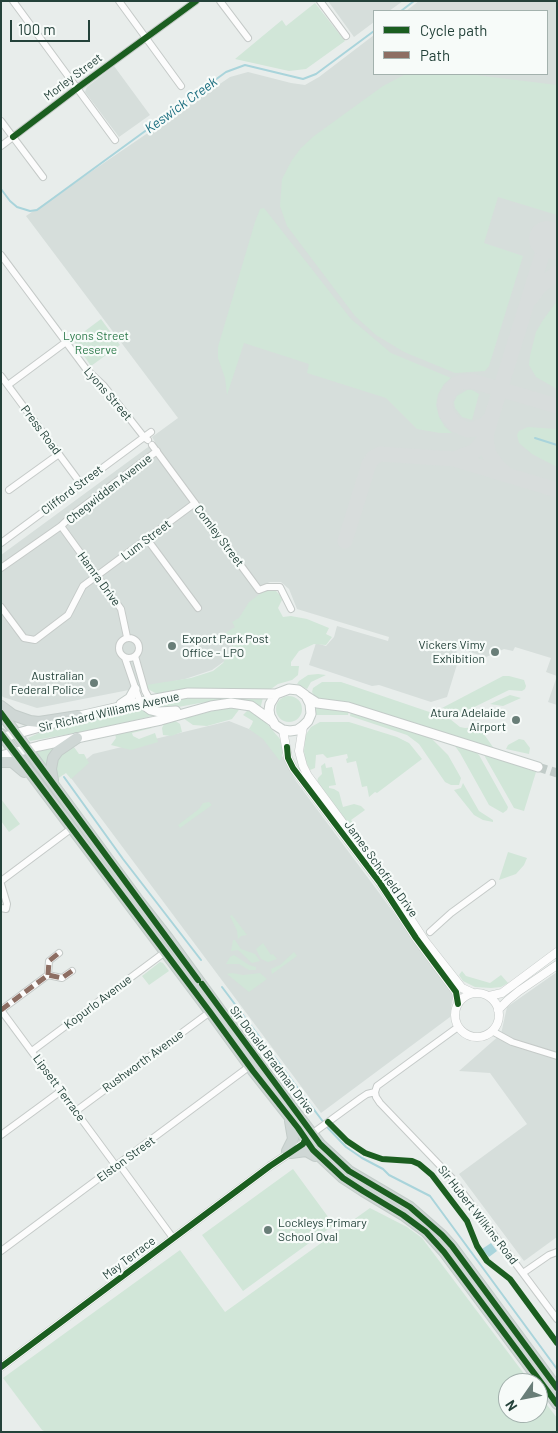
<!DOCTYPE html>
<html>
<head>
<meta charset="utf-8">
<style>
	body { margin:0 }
	#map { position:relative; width:558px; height:1433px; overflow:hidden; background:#e8edeb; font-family:Barlow,sans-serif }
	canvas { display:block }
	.frame { position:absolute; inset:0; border:2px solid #24423a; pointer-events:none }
	.legend { position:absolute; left:373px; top:10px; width:175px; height:65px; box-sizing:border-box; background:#f7fbf9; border:1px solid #a3b1ad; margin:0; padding:6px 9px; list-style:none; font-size:15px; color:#24423a }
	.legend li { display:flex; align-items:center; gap:10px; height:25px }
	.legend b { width:25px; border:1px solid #a3b1ad }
	.north { position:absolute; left:498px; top:1373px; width:50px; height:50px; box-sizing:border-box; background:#f7fbf9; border:1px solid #a3b1ad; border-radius:50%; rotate:237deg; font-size:14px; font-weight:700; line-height:20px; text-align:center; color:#24423a }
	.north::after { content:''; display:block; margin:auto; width:18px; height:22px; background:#697e78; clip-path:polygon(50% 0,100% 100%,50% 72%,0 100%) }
	.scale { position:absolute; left:10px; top:20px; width:80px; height:22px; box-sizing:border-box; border:2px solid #24423a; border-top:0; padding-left:6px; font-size:15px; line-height:18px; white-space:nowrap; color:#24423a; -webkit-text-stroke:4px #f7fbf9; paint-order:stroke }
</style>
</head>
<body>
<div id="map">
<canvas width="558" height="1433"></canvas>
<div class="frame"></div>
<ul class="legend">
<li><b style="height:6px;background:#1b5e20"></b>Cycle path</li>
<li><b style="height:6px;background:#8d6e63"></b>Path</li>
</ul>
<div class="north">N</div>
<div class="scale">100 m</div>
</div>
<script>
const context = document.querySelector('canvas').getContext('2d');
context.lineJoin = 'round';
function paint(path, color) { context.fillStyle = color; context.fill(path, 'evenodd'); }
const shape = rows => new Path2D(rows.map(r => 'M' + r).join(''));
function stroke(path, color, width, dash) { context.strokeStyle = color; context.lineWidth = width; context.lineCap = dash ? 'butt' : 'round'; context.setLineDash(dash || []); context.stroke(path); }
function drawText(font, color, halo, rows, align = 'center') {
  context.font = font + ' Barlow,sans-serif'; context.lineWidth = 4.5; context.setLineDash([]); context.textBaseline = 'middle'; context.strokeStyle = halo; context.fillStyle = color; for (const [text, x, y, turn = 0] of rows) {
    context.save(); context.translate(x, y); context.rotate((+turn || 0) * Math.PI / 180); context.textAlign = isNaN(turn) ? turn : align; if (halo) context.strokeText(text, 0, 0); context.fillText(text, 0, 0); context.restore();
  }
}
paint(shape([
	[328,1,403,1,389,11,374,11,374,22,354,37],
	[419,1,557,1,557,676,546,672,551,658,515,647,513,651,504,649,486,657,455,647,459,658,447,697,431,702,379,685,372,686,309,665,316,643,326,646,334,637,337,626,388,641,389,637,297,609,289,589,281,582,270,582,260,586,267,597,226,660,212,670,185,679,37,708,3,697,1,695,1,555,155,442,152,437,178,418,26,216,230,77,248,72,291,83,305,85,319,77,374,35,374,74,547,74,547,11,406,11],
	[114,66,150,115,119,137,85,92,87,87],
	[557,676,557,705,548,702],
	[229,721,264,735,281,754,296,781,380,894,453,994,450,1017,321,1113,68,774,93,754],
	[557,972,557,1237,524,1261,459,1174,527,1124,490,1073,459,1071,501,1034,507,1007]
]), '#d6dedb');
paint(shape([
	[315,3,345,41,306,69,289,71,235,59,282,20,286,26],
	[406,74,467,74,557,85,557,215,498,197,484,243,523,256,489,366,485,371,455,373,404,352,376,335,355,316,287,226,280,206,282,179,292,160,301,148,314,136,383,86],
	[264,208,351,319,391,353,451,378,444,384,438,394,436,405,439,417,445,427,452,433,440,433,417,429,386,398,307,373,309,364,244,343,227,395,225,378,218,358,218,347,255,222,260,209],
	[557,301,557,389,536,377,529,365,530,356,536,332,543,320],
	[101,319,120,345,91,366,73,340],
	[467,390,472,390,479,394,472,420,462,417,455,408,454,402,457,396],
	[528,427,557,429,557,467,532,454,519,443,517,435,519,431],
	[271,590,276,591,280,595,282,600,278,608,283,617,291,616,307,619,329,628,326,634,332,637,326,645,314,644,299,651,291,662,291,666,299,666,298,675,292,680,278,684,268,691,159,693,155,693,148,689,146,685,191,678,213,671,223,663,233,645,225,633,235,627,232,622,239,618,249,602,264,591],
	[318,674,326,675,311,682,307,689,297,684,299,681,308,675],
	[503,676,509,676,524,680,526,686,525,689,522,691,509,690,458,715,452,710,442,708],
	[322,682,341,682,350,685,450,719,460,727,465,728,479,727,495,750,415,723,342,703,317,699,312,692,313,688],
	[510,695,521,698,503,706,490,704],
	[211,696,263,698,260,709,250,702,241,700,200,703,162,710,149,705,149,702],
	'276 709a13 13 0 1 1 26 0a13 13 0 1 1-26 0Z',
	[140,704,156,715,103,728,30,741,28,738,52,727],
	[237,707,241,707,232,719,207,726,193,725,183,718,226,708],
	[316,707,326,707,349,711,348,715,315,715],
	[250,710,262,718,280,739,283,752,280,760,279,760,263,739,249,729,252,724,253,721,243,715,247,711],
	[351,711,423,734,432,739,448,755,461,778,459,785,451,785,445,782,419,744,407,735,350,716],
	[174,720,180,724,182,732,171,736,163,735,162,728,164,724],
	[320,722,349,722,397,737,409,743,422,759,377,793,375,792,369,797,367,786,362,787,356,761,347,763,346,759,348,758,347,754,327,758,323,754,316,755,315,768,310,770,305,760,304,751,305,736,311,727],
	[146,727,152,728,132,733,133,736,139,739,155,733,158,742,131,750,111,745,116,738,115,734],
	[519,739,524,740,530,748,529,754,506,749,508,745],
	[452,742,474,750,479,755,508,807,507,810,503,813,489,805,460,753],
	[55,747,44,768,32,752,49,748],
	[74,747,79,754,84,754,89,763,71,779,66,773,57,779,55,764,65,750],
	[485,753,536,772,524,811,514,808,484,755],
	[325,763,326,768,332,767,336,785,329,786,329,788,334,789,339,792,343,807,354,804,361,806,365,810,351,820,354,824,348,824,317,782,318,778,322,774,321,766],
	[463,783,479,811,493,820,493,822,483,820,474,815,454,790,461,788],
	[1,799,20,824,9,832,1,821],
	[209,802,212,805,180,828,178,825,199,809,203,803],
	[508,852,527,858,524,865,516,874,499,880],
	[232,915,247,935,241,936,238,939,237,931,230,916],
	[233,940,235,940,241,949,255,954,260,961,252,963,238,950,231,951],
	[263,943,271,955,273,954,277,959,268,962,261,959,256,949],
	[294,952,297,956,272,974,271,969,280,965],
	[234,955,249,965,256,967,256,970,249,970,239,964,226,964,230,957],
	[160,962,163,963,169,971,149,985,142,976],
	[462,971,466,976,490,983,501,975,508,983,501,987,491,988,475,987,463,981,459,975],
	[232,973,243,975,260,973,267,979,249,992,227,974],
	[293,1169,334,1225,243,1291,202,1235],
	[370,1208,407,1227,422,1238,531,1383,508,1383,508,1413,538,1413,538,1393,557,1418,557,1432,46,1432,42,1430,3,1378,180,1250,225,1312]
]), '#d1e6d8');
paint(shape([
	[491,1243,497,1251,489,1257,482,1249]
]), '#a9d4db');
stroke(shape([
	[401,11,414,1],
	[1,189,10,201,17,207,30,211,37,210,226,72,245,65,303,79,316,74,374,31],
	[535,438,557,445],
	[64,777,123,859,201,960],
	[222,987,324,1123],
	[327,1127,346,1147,362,1158,383,1169,389,1175,430,1196,557,1369]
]), '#a9d4db', 2);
stroke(shape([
	[531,298,540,286,557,273],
	[491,418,484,425,474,429,468,430,456,425,446,413,445,401,449,392,456,384,462,382,472,381,557,406],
	[487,432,486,441,489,454,498,467,505,473],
	[454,459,475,451,485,438,547,239],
	[345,541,369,464,373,458,380,454,454,459,557,490]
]), '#d8dddc', 15);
stroke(shape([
	[547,239,557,242]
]), '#d8dddc', 36);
stroke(shape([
	[538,767,557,773]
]), '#c1cbc8', 9, [9, 4.5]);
const minor = shape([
	[13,1,115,140],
	[119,1,181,86],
	[220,1,248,38],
	[320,1,346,36],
	[1,121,43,177],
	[1,146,80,86,196,1],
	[1,255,86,369,104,386,144,437,148,440],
	[1,376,81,484],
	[8,385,66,342],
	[152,445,259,590,267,587,280,587,291,609],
	[9,490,59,454],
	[61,526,121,609,127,637],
	[147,539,198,608],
	[1,543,151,432],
	[1,568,61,526,76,512,157,451],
	[1,607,24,638,35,640,68,615,83,586,195,503],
	'119 648a10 10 0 1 1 20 0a10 10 0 1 1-20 0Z',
	[135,656,145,691,150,700],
	[125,658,140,702],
	[1,881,72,828],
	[1,884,7,904,6,909,1,908],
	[430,932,451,913,492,883],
	[48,975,49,961,59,953],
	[1,1010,116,1166],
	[1,1010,48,975,62,978,72,971],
	[492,1031,512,1042,557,1056],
	[32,1051,165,952],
	[375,1092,376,1097,380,1103,451,1177,557,1319],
	[375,1092,377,1086,458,1027],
	[76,1111,210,1012],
	[313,1133,361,1098,367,1094,375,1092],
	[1,1135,61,1091],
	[119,1164,173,1238],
	[1,1251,250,1066],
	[523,1273,549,1255,557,1252]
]);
const tertiary = shape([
	[303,726,299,751,303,766,308,776,385,880,425,941,462,988,473,993],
	[283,730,288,758,293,768,380,883,416,938,456,992,458,1004],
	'455 1015a22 22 0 1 1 44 0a22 22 0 1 1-44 0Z',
	[489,996,502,993,557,952],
	[498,1010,508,1000,519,991,557,965],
	[1,1367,270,1166,303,1144,305,1140]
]);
const secondary = shape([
	[305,695,298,690,289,689,276,694,270,704,269,710,270,716,275,725,283,730,290,731,297,730,303,726,308,721,311,714,310,704,306,696],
	[306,696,317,703,348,707,538,767],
	[140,702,151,710,159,712,176,711],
	[121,704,130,698,135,689],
	[71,718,150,700,188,693,276,694],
	[1,738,54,723],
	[1,756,39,746,161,720,211,706,231,703,251,706,272,721]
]);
const primary = shape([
	[1,706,13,715,30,721,39,722,78,716],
	[1,713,139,901,168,938,260,1065,320,1144,349,1171,410,1207,442,1235,452,1246,557,1388],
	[1,734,210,1012,253,1071,298,1128,313,1150,343,1178,363,1191,403,1215,426,1232,444,1252,557,1404],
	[1,762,12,762,24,772],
	[53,780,51,769,53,758,58,751,77,738],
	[287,1151,293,1139,290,1121],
	[291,1153,306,1151,315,1156]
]);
stroke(minor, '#c5cac8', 8);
stroke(tertiary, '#c5cac8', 9);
stroke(secondary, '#c3cbc8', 11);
stroke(primary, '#c3ccc9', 12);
stroke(minor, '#fcfcfc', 6);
stroke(tertiary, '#fcfcfc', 8);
stroke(secondary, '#fcfcfc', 9);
stroke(primary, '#cfd7d5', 10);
stroke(shape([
	[48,975,49,961,59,953],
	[1,1010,48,975,62,978,72,971]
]), '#8d6e63', 5, [10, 5]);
stroke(shape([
	[13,137,80,86,196,1],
	[1,713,198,980],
	[1,734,210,1012,253,1071,298,1128,313,1150,343,1178,363,1191,403,1215,426,1232,444,1252,557,1404],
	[287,747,288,758,293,768,380,883,416,938,456,992,458,1004],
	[202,984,320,1144,349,1171,410,1207,442,1235,452,1246,557,1388],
	[328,1122,347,1141,365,1153,382,1159,412,1161,419,1164,432,1175,467,1221,477,1246,487,1261,510,1279,557,1343],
	[1,1367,270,1166,303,1144,305,1140]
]), '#1b5e20', 6);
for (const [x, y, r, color] of [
	[172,646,5,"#697e78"],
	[495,652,5,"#697e78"],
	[94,683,5,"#697e78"],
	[516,720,5,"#697e78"],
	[268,1230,5,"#697e78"]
]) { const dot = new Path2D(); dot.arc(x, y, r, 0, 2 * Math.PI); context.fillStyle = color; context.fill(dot); stroke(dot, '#f7fbf9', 2); }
drawText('12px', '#24423a', '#f7fbf9', [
	["Morley Street",73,77,-37],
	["Lyons Street",108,394,49],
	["Press Road",41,430,53],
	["Chegwidden Avenue",109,489,-38],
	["Clifford Street",72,490,-37],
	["Comley Street",219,536,53],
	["Lum Street",146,540,-37],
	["Hamra Drive",99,579,54],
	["Sir Richard Williams Avenue",109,712,-13],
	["James Schofield Drive",381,869,54],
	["Kopurlo Avenue",98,1002,-37],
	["Sir Donald Bradman Drive",272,1060,53],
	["Rushworth Avenue",143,1061,-36],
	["Lipsett Terrace",59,1088,54],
	["Elston Street",126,1159,-36],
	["Sir Hubert Wilkins Road",478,1215,52],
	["May Terrace",129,1258,-37]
]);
drawText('12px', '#2d7a4b', '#f7fbf9', [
	["Lyons Street",96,336],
	["Reserve",96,350]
]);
drawText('12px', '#24423a', '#f7fbf9', [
	["Export Park Post",182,639,"left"],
	["Office - LPO",182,653,"left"],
	["Vickers Vimy",485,645],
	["Exhibition",485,659],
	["Australian",84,676],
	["Federal Police",84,690],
	["Atura Adelaide",506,713],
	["Airport",506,727],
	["Lockleys Primary",278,1223,"left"],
	["School Oval",278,1237,"left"]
], 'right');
drawText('italic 14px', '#1c6f80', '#f7fbf9', [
	["Keswick Creek",181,105,-36]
]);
</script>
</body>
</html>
